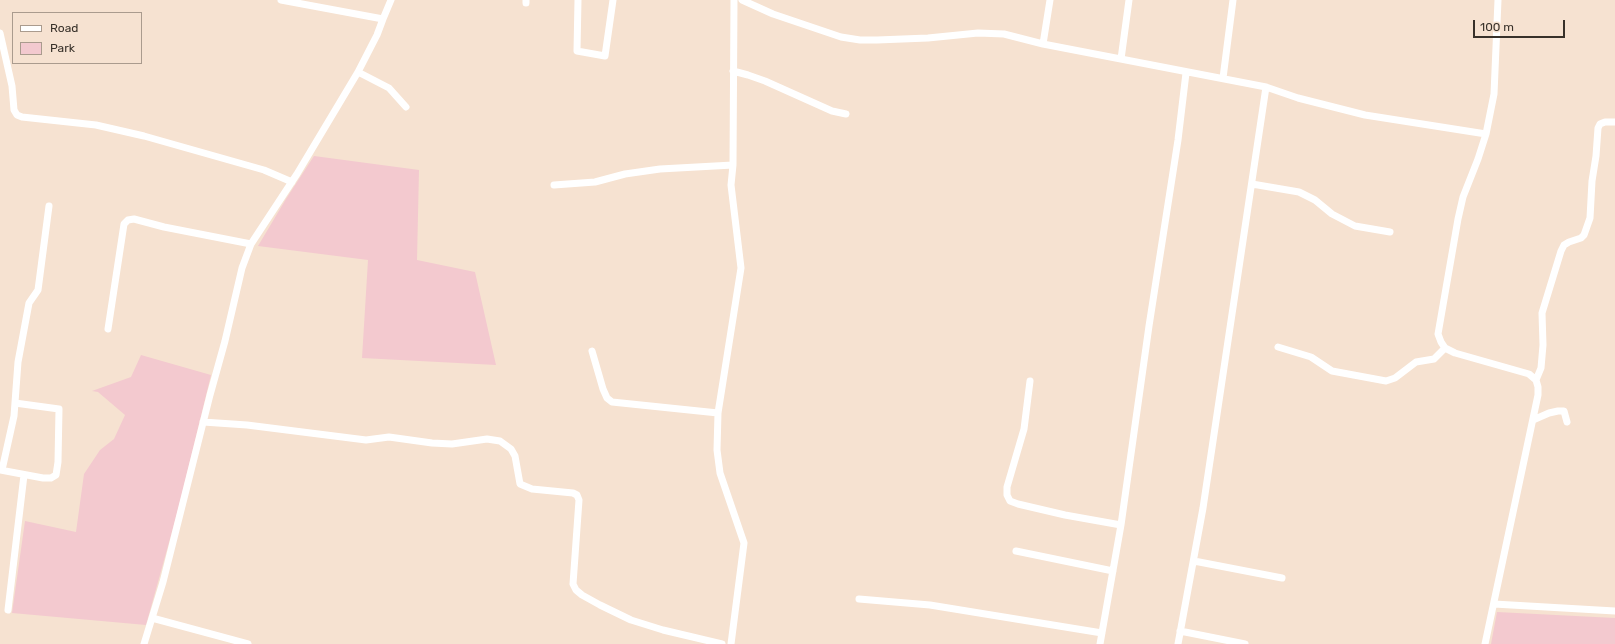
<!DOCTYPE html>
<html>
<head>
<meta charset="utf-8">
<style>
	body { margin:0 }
	#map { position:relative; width:1615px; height:644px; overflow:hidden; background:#f6e2d1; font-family:Rubik,sans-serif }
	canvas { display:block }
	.legend { position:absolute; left:12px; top:12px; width:130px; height:52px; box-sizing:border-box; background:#f6e2d1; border:1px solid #aa9b8e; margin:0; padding:5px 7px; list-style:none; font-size:12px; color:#38312a }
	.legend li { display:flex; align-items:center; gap:8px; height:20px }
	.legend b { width:20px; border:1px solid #aa9b8e }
	.scale { position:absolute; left:1473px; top:20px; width:92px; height:18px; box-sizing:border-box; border:2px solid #38312a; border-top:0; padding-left:5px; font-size:12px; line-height:14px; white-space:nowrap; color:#38312a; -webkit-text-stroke:3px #f6e2d1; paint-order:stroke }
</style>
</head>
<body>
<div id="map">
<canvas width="1615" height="644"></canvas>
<ul class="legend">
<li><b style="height:5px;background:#fff"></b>Road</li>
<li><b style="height:11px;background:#f3c9cf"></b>Park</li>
</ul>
<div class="scale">100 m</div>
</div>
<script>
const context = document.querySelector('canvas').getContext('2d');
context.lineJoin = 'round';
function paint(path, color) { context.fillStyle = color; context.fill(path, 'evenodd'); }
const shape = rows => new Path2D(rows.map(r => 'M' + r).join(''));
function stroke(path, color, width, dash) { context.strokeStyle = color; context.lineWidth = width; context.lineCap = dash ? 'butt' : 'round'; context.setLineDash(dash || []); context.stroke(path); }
paint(shape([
	[314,156,419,170,417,260,475,272,496,365,362,358,368,260,258,246,286,199],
	[141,355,211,375,178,510,146,625,12,613,25,521,76,532,84,474,100,450,114,439,125,415,98,392,92,391,131,377],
	[1497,612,1615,618,1615,644,1491,644]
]), '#f3c9cf');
stroke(shape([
	[281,0,383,19,391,0],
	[578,0,577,51,605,56,613,0],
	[742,0,773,14,841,37,860,40,877,40,928,38,978,33,1004,34,1043,44,1266,87,1298,98,1365,115,1486,134],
	[526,3,526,0],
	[0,33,12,86,14,110,17,115,22,117,96,125,144,136,264,170,292,182],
	[1043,44,1050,0],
	[1121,59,1129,0],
	[733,71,748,75,765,81,832,111,846,114],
	[358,72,389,88,406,107],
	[1223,78,1233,0],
	[1252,184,1299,192,1315,200,1332,214,1355,226,1390,232],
	[554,185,595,182,625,174,660,169,733,165],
	[108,329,124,224,128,220,134,219,164,227,251,244],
	[1278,347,1311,357,1332,371,1386,381,1395,378,1416,362,1434,359,1445,348],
	[592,351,603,389,607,398,612,402,718,413],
	[1536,380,1541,368,1543,345,1542,313,1561,251,1564,245,1569,242,1581,238,1584,235,1590,218,1592,181,1596,156,1598,128,1600,124,1605,122,1615,122],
	[1030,381,1024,429,1007,487,1007,495,1010,501,1018,504,1065,515,1121,525],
	[1533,420,1549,413,1558,411,1564,411,1567,422],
	[203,422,247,425,366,440,389,437,432,443,452,444,487,439,500,441,511,449,515,456,520,484,532,489,573,493,577,495,579,500,573,584,576,590,582,595,600,605,631,620,663,630,722,644],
	[0,470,43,478,51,478,56,475,58,462,59,409,15,403],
	[2,470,14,416,18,362,29,303,38,290,49,206],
	[1016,551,1113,571],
	[1194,561,1282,578],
	[859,599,930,605,1102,633],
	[1494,604,1615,611],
	[8,610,24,475],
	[152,618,248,644],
	[1180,631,1245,644],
	[144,644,163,582,210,395,225,341,242,268,251,244,297,174,358,72,377,35,383,19],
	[731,644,744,543,720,473,717,450,718,413,741,268,731,185,733,165,734,0],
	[1100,644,1121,525,1149,326,1178,140,1186,73],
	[1178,644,1203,508,1266,87],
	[1485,644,1538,395,1538,387,1536,380,1529,374,1455,353,1445,348,1441,342,1438,334,1458,219,1463,197,1478,159,1486,134,1494,94,1498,0]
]), '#fff', 7);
</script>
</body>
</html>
